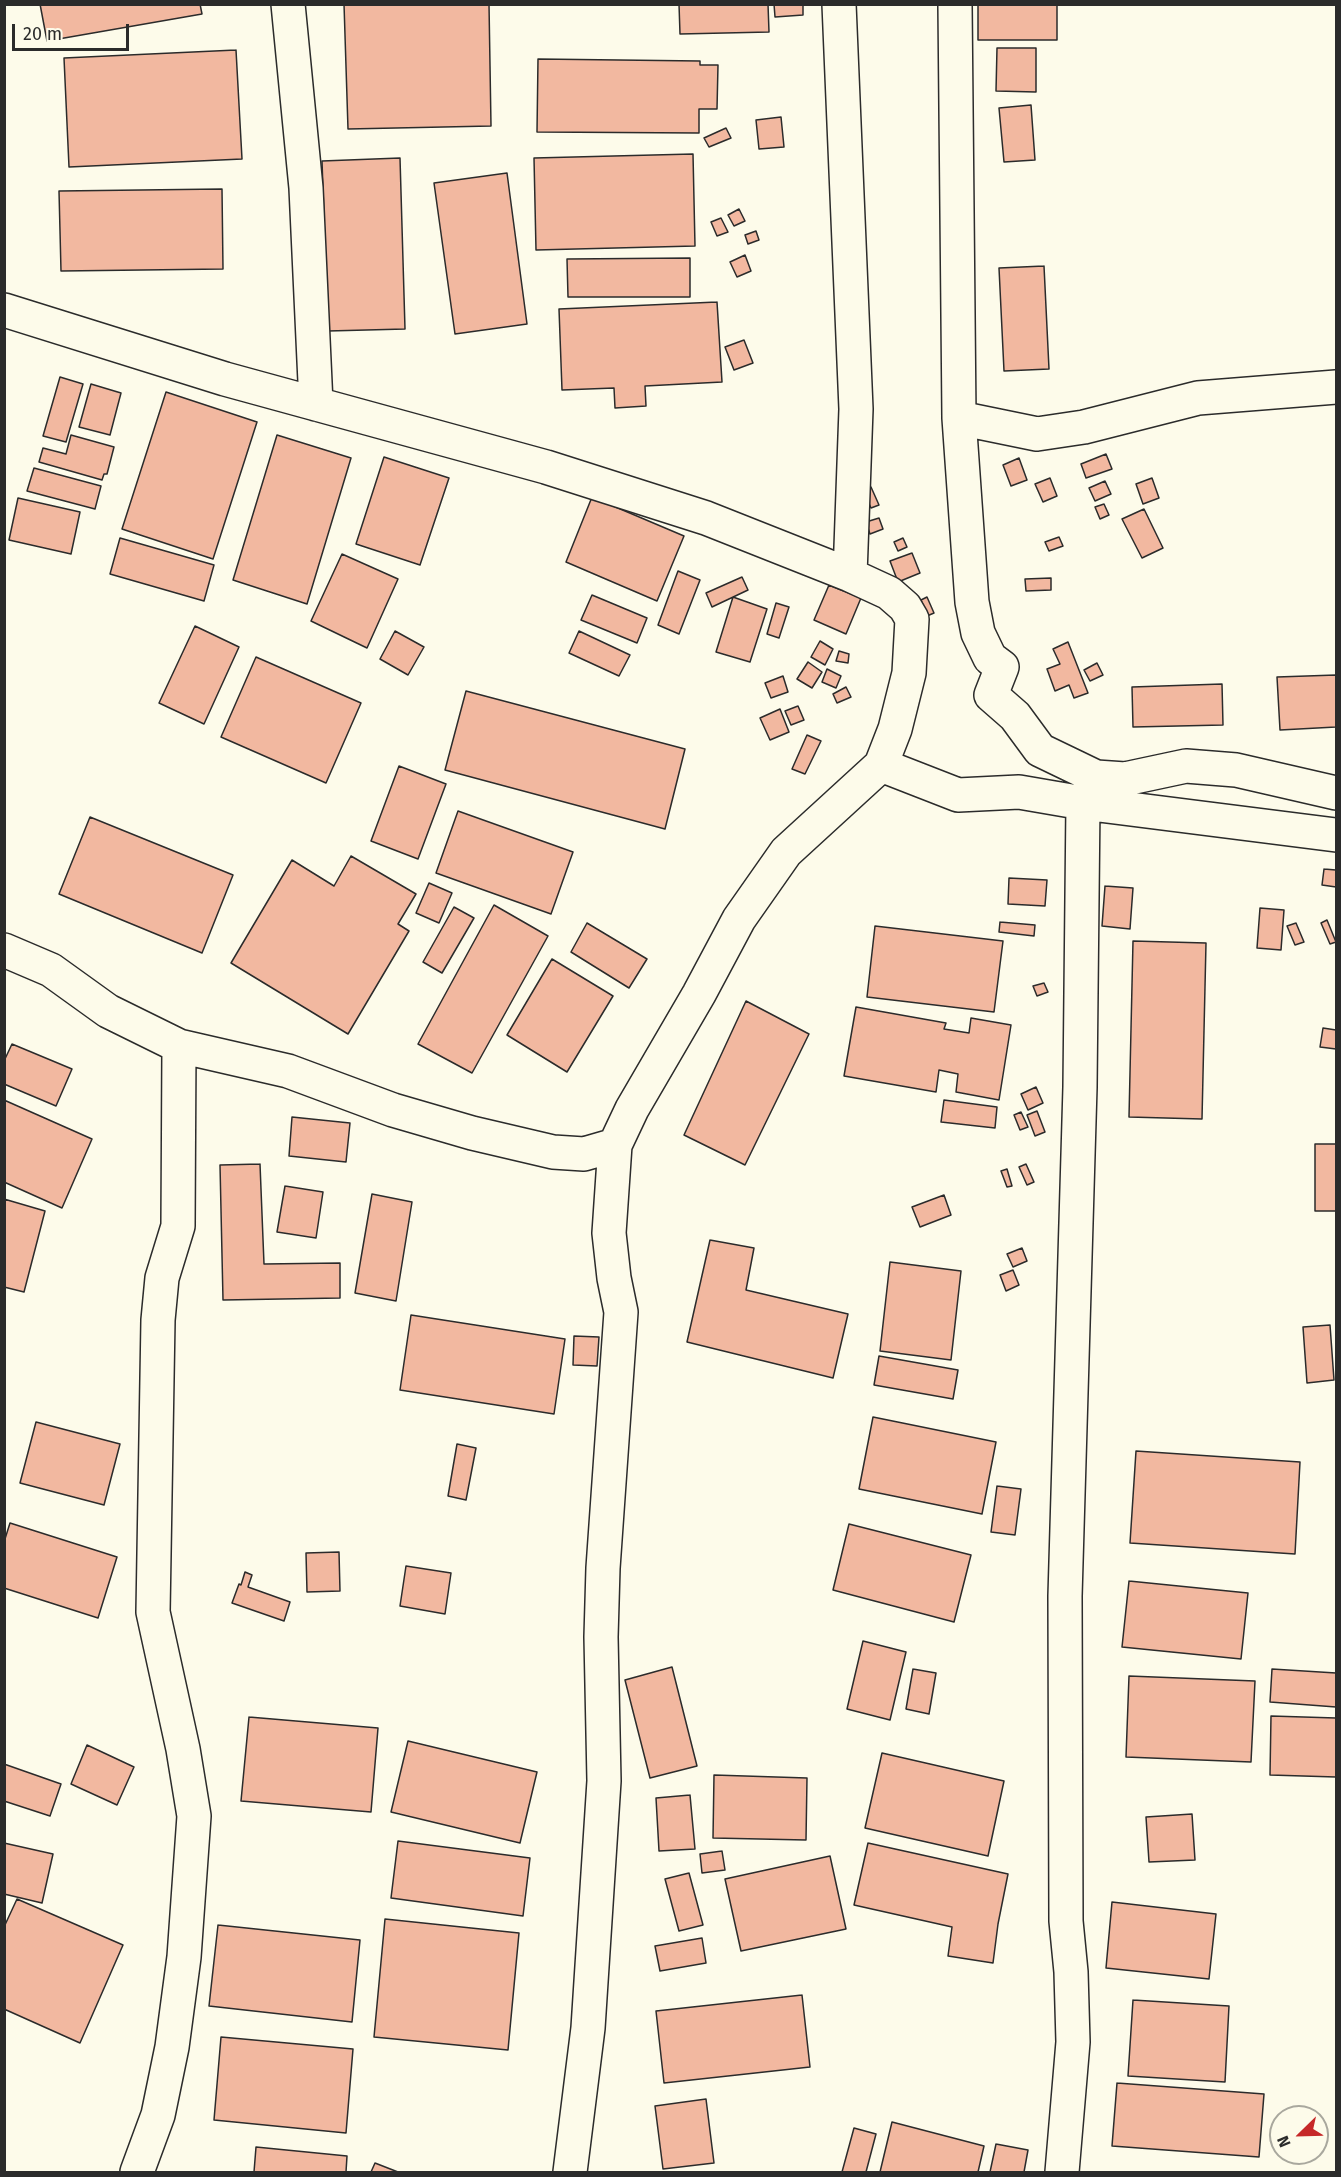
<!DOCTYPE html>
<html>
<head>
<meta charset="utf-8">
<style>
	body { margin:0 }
	#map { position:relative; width:1341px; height:2177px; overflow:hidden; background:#fdfbea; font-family:"Fira Sans",sans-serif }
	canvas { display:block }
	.frame { position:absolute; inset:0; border:6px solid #2b2b2b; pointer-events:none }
	.north { position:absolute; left:1269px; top:2105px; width:60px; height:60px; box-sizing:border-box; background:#fdfbea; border:2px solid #a9a89e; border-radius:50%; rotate:247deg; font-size:16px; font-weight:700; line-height:24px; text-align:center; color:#2b2b2b }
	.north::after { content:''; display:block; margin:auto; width:21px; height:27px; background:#c62828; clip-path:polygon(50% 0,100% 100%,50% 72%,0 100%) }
	.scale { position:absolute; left:12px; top:24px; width:117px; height:27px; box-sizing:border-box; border:3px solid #2b2b2b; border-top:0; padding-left:8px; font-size:18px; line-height:21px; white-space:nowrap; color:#2b2b2b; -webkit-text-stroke:4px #fdfbea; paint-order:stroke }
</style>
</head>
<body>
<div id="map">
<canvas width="1341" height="2177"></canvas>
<div class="frame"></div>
<div class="north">N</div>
<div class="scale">20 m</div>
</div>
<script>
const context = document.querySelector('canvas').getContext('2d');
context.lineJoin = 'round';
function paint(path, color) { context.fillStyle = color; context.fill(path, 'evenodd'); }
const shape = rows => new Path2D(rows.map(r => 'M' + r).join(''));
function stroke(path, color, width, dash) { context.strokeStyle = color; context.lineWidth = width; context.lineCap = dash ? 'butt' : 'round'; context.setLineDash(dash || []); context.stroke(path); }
const building = shape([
	[40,4,200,4,202,14,47,41,40,4],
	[344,4,489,4,491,126,348,129,344,4],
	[679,4,768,4,769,32,680,34,679,4],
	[774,4,803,4,803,15,775,17,774,4],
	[978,4,1057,4,1057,40,978,40,978,4],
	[997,48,1036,48,1036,92,996,91,997,48],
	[236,50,242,159,69,167,64,58,236,50],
	[538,59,700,61,700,65,718,65,717,109,699,109,699,133,537,132,538,59],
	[1031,105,1035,160,1004,162,999,108,1031,105],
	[781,117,784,147,759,149,756,120,781,117],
	[726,128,731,138,709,147,704,138,726,128],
	[693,154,695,246,536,250,534,158,693,154],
	[400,158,405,329,328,331,322,161,400,158],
	[507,173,527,324,455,334,434,183,507,173],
	[222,189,223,269,61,271,59,191,222,189],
	[739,209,745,221,734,226,728,215,739,209],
	[721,218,728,232,717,236,711,222,721,218],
	[756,231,759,240,748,244,745,235,756,231],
	[745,255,751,271,737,277,730,262,745,255],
	[690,258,690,297,568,297,567,259,690,258],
	[1044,266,1049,369,1004,371,999,268,1044,266],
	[717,302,722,382,645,386,646,406,615,408,614,388,562,390,559,309,717,302],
	[744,340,753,363,734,370,725,347,744,340],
	[60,377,83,384,66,442,43,436,60,377],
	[91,384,121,393,110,435,79,427,91,384],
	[166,392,257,422,213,559,122,529,166,392],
	[71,435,114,447,107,474,104,474,102,480,39,462,43,448,66,454,71,435],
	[277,435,351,458,307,604,233,580,277,435],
	[1106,454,1112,469,1086,478,1081,464,1106,454],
	[384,457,449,478,420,565,356,544,384,457],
	[1019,458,1027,480,1011,486,1003,465,1019,458],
	[34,468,101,486,95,509,27,491,34,468],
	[1050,478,1057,496,1043,502,1035,484,1050,478],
	[1152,478,1159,498,1143,504,1136,484,1152,478],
	[1105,481,1111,494,1095,501,1089,488,1105,481],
	[871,487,879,505,871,508,863,490,871,487],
	[592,497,684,536,657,601,566,562,592,497],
	[18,498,80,512,71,554,9,540,18,498],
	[1104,504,1109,515,1100,519,1095,507,1104,504],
	[1144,509,1163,548,1142,558,1122,519,1144,509],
	[879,518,883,529,870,534,866,522,879,518],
	[1059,537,1063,546,1049,551,1045,542,1059,537],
	[120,538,214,565,204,601,110,574,120,538],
	[903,538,907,547,898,551,894,542,903,538],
	[912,553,920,573,898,582,890,561,912,553],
	[342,554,398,579,367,648,311,621,342,554],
	[678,571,700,580,679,634,658,625,678,571],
	[742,577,748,590,712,607,706,593,742,577],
	[1051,578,1051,590,1026,591,1025,579,1051,578],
	[829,585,861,598,846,634,814,620,829,585],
	[592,595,647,618,637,643,581,620,592,595],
	[733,597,767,609,750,662,716,652,733,597],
	[927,597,934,613,927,616,921,600,927,597],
	[776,603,789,607,779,638,767,634,776,603],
	[195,626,239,647,204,724,159,703,195,626],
	[395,631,424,647,408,675,380,659,395,631],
	[579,631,630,655,619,676,569,653,579,631],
	[820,641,833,649,825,665,811,657,820,641],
	[1068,642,1088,693,1074,698,1069,685,1055,691,1047,669,1060,664,1053,649,1068,642],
	[839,651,849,654,848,663,836,661,839,651],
	[256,657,361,703,326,783,221,737,256,657],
	[808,662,822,672,812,688,797,679,808,662],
	[1097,663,1103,675,1090,681,1084,670,1097,663],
	[827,669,841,676,836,688,822,682,827,669],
	[1336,675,1336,727,1280,730,1277,677,1336,675],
	[783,676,788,692,771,698,765,683,783,676],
	[1222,684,1223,725,1133,727,1132,687,1222,684],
	[846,687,851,697,837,703,833,694,846,687],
	[466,691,685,749,665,829,445,770,466,691],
	[798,706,804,720,791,725,785,711,798,706],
	[780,709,789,732,770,740,760,718,780,709],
	[807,735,821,741,805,774,792,769,807,735],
	[399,766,446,784,418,859,371,841,399,766],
	[458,811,573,852,551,914,436,873,458,811],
	[90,817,233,875,202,953,59,894,90,817],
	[351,856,416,894,398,924,409,931,348,1034,231,963,292,860,334,886,351,856],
	[1324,869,1336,870,1336,887,1322,885,1324,869],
	[1009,878,1047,880,1045,906,1008,904,1009,878],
	[429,883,452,893,439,923,416,913,429,883],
	[1105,886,1133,888,1130,929,1102,926,1105,886],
	[494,905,548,936,472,1073,418,1044,494,905],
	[454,907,474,918,442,973,423,962,454,907],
	[1260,908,1284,910,1281,950,1257,948,1260,908],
	[1327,920,1336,942,1330,944,1321,923,1327,920],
	[1000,922,1035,925,1034,936,999,932,1000,922],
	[587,923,647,959,629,988,571,952,587,923],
	[1296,923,1304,942,1295,945,1287,926,1296,923],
	[875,926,1003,941,994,1012,867,997,875,926],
	[1133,941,1206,943,1202,1119,1129,1117,1133,941],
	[552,959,613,996,567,1072,507,1035,552,959],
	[1044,983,1048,992,1037,996,1033,986,1044,983],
	[746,1001,809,1034,745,1165,684,1135,746,1001],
	[856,1007,946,1023,944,1029,969,1033,971,1018,1011,1025,999,1100,956,1092,958,1074,939,1070,936,1092,844,1076,856,1007],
	[1323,1028,1336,1030,1336,1049,1320,1047,1323,1028],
	[12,1044,72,1069,56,1106,4,1084,4,1061,12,1044],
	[1036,1087,1043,1103,1028,1110,1021,1094,1036,1087],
	[4,1100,92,1139,62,1208,4,1182,4,1100],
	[944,1100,997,1107,995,1128,941,1122,944,1100],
	[1037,1111,1045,1132,1035,1136,1027,1115,1037,1111],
	[1021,1112,1028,1127,1020,1130,1014,1115,1021,1112],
	[292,1117,350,1123,346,1162,289,1156,292,1117],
	[1315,1144,1336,1144,1336,1211,1315,1211,1315,1144],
	[260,1164,264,1264,340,1263,340,1298,223,1300,220,1165,260,1164],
	[1026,1164,1034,1182,1027,1185,1019,1167,1026,1164],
	[1007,1169,1012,1186,1007,1187,1001,1171,1007,1169],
	[285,1186,323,1192,316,1238,277,1232,285,1186],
	[372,1194,412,1202,396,1301,355,1293,372,1194],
	[944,1195,951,1215,920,1227,912,1207,944,1195],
	[4,1199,45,1211,24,1292,4,1287,4,1199],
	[710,1240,754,1248,746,1290,848,1314,833,1378,687,1342,710,1240],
	[1022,1248,1027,1261,1013,1267,1007,1254,1022,1248],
	[890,1262,961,1271,951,1360,880,1351,890,1262],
	[1013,1270,1019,1285,1006,1291,1000,1275,1013,1270],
	[411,1315,565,1339,554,1414,400,1390,411,1315],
	[1330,1325,1334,1380,1307,1383,1303,1327,1330,1325],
	[574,1336,599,1337,597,1366,573,1365,574,1336],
	[879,1356,958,1370,953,1399,874,1385,879,1356],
	[873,1417,996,1442,982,1514,859,1489,873,1417],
	[36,1422,120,1444,104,1505,20,1483,36,1422],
	[457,1444,476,1448,466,1500,448,1496,457,1444],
	[1136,1451,1300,1462,1295,1554,1130,1543,1136,1451],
	[997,1486,1021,1489,1015,1535,991,1532,997,1486],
	[10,1523,117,1557,98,1618,4,1588,4,1542,10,1523],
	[849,1524,971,1555,954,1622,833,1590,849,1524],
	[339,1552,340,1591,307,1592,306,1553,339,1552],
	[406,1566,451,1573,445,1614,400,1606,406,1566],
	[245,1572,252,1575,248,1587,290,1602,284,1621,232,1603,239,1584,241,1585,245,1572],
	[1129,1581,1248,1593,1241,1659,1122,1647,1129,1581],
	[863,1641,906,1652,890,1720,847,1709,863,1641],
	[672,1667,697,1766,650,1778,625,1680,672,1667],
	[913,1669,936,1673,929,1714,906,1709,913,1669],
	[1272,1669,1336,1673,1336,1707,1270,1702,1272,1669],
	[1129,1676,1255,1681,1251,1762,1126,1757,1129,1676],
	[1271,1716,1336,1718,1336,1777,1270,1775,1271,1716],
	[249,1717,378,1728,371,1812,241,1801,249,1717],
	[408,1741,537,1772,520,1843,391,1812,408,1741],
	[87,1745,134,1767,117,1805,71,1784,87,1745],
	[882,1753,1004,1781,988,1856,865,1828,882,1753],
	[4,1764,61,1784,50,1816,4,1801,4,1764],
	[714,1775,807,1778,806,1840,713,1838,714,1775],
	[690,1795,695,1849,659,1851,656,1798,690,1795],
	[1192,1814,1195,1860,1149,1862,1146,1817,1192,1814],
	[398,1841,530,1858,523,1916,391,1898,398,1841],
	[4,1843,53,1854,42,1903,4,1894,4,1843],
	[868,1843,1008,1874,998,1924,993,1963,948,1956,952,1927,854,1905,868,1843],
	[722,1851,725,1870,702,1873,700,1854,722,1851],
	[830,1856,846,1929,741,1951,725,1879,830,1856],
	[689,1873,703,1925,679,1931,665,1879,689,1873],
	[17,1899,123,1945,80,2043,4,2009,4,1927,17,1899],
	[1112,1902,1216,1914,1209,1979,1106,1968,1112,1902],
	[385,1919,519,1933,508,2050,374,2037,385,1919],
	[218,1925,360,1940,352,2022,209,2006,218,1925],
	[702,1938,706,1963,660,1971,655,1946,702,1938],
	[802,1995,810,2067,664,2083,656,2011,802,1995],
	[1133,2000,1229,2006,1225,2082,1128,2076,1133,2000],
	[221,2037,353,2049,346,2133,214,2120,221,2037],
	[1117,2083,1264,2094,1259,2157,1112,2146,1117,2083],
	[706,2099,714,2163,663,2169,655,2106,706,2099],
	[892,2122,984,2146,978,2172,880,2172,892,2122],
	[854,2128,876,2134,866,2172,842,2172,854,2128],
	[996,2144,1028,2150,1024,2172,990,2172,996,2144],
	[256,2147,347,2156,346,2172,254,2172,256,2147],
	[375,2163,398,2172,371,2172,375,2163]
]);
paint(building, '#f2b8a0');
stroke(building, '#2b2b2b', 1.5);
const street = shape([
	[288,4,306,188,316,404],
	[839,4,856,409,850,575],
	[955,4,959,418,972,602,978,633,990,658,1002,667,991,695,1015,716,1040,750,1096,777,1125,779,1186,766,1236,770,1336,793],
	[4,310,225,379,546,467,706,518,850,575,889,593,905,607,912,619,909,673,895,729,881,765,786,852,739,919,699,994,632,1109,615,1145,609,1233,614,1278,621,1312,603,1568,601,1637,604,1781,588,2028,570,2172],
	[959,418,1037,434,1084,427,1198,398,1336,387],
	[881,765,958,795,1019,792,1083,803,1336,835],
	[4,950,51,970,108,1011,179,1046,288,1071,393,1110,472,1133,553,1152,584,1154,615,1145],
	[137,2172,158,2115,172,2047,184,1957,194,1816,183,1749,153,1612,158,1320,162,1278,178,1226,179,1046],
	[1062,2172,1073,2042,1071,1972,1066,1921,1065,1596,1080,1087,1083,803]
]);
stroke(street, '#2b2b2b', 36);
stroke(street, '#fdfbea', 33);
</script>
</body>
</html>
